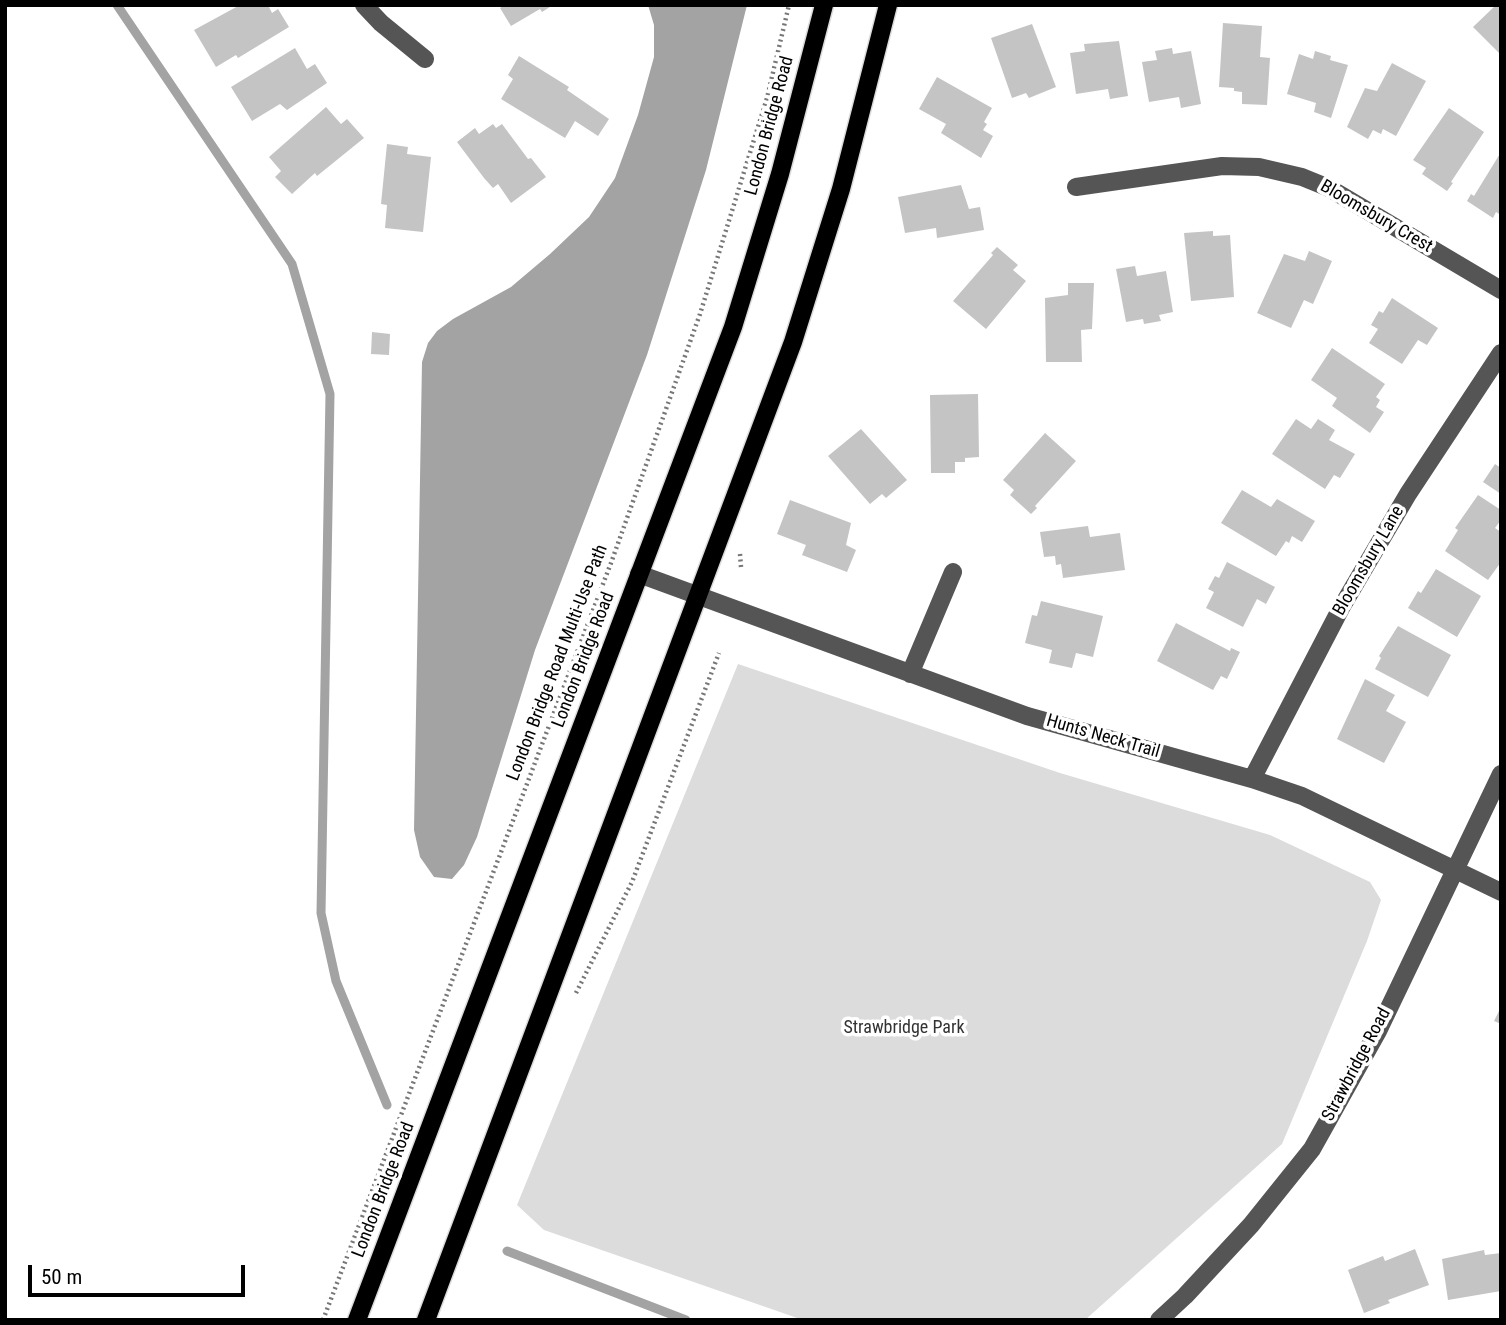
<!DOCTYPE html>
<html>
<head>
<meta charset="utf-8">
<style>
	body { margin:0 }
	#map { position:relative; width:1506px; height:1325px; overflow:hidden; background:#fff; font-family:"Roboto Condensed",sans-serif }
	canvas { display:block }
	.frame { position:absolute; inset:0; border:7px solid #000; pointer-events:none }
	.scale { position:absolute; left:28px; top:1265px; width:217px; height:32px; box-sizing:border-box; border:4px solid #000; border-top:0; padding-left:9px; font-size:21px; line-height:24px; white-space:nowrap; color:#000; -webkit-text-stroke:5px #fff; paint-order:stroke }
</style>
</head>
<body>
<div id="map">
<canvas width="1506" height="1325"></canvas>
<div class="frame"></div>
<div class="scale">50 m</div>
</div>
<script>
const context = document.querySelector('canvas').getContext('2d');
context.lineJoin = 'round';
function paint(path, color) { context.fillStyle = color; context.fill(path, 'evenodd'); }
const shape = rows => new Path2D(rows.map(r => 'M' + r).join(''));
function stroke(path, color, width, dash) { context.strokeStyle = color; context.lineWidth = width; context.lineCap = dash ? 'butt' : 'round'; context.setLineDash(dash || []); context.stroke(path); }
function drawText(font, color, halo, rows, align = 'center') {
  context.font = font + ' "Roboto Condensed",sans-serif'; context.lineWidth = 7; context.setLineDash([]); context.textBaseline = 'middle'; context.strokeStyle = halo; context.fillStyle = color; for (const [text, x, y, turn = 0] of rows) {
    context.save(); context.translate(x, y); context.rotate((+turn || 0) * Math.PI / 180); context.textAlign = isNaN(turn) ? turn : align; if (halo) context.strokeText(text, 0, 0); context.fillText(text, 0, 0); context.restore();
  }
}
paint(shape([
	[738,664,1060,773,1270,835,1370,882,1381,900,1367,941,1282,1144,1085,1320,803,1320,544,1230,517,1205]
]), '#dcdcdc');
paint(shape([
	[648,5,747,5,706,170,647,355,535,650,477,837,464,865,452,879,434,877,420,857,414,830,422,362,428,343,437,331,453,319,511,287,550,254,589,217,615,178,638,115,654,57,654,25]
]), '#a3a3a3');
stroke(shape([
	[117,5,292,264,330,394,321,913,336,981,387,1105],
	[507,1251,686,1320]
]), '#a3a3a3', 9);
paint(shape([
	[240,5,268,5,272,13,278,9,289,27,238,58,236,55,216,67,194,30],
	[504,5,553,5,542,12,540,9,511,26,500,8],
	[1496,5,1501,5,1501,55,1473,27],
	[1223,23,1262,26,1260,57,1270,58,1267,105,1242,104,1242,92,1234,91,1234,88,1219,87],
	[1032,24,1056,87,1029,98,1026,93,1012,98,991,38],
	[1119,41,1128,96,1110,99,1108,89,1076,94,1070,53,1085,51,1084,44],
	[295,48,307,69,315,64,327,83,287,110,280,104,252,121,231,87],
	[1172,48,1173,54,1191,51,1201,104,1181,108,1179,97,1149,102,1142,62,1157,60,1155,51],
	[1315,51,1331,56,1330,60,1348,65,1331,118,1314,112,1316,103,1287,94,1299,54,1313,59],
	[519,56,569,87,567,90,609,119,598,136,575,121,565,138,501,99,513,79,508,75],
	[1392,63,1426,81,1396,136,1383,129,1381,134,1373,130,1368,139,1347,127,1365,88,1377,91],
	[937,77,992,108,984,122,987,124,983,130,993,136,981,158,941,133,946,124,919,109],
	[326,107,341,124,347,119,364,138,317,176,315,173,292,194,275,177,281,171,269,157],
	[1449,108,1484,132,1451,182,1453,183,1447,191,1422,174,1426,168,1413,160],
	[493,124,496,128,502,124,528,159,531,158,546,177,511,203,498,184,493,188,484,178,457,142,475,128,479,134],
	[387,144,408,147,407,154,431,157,423,232,385,228,387,205,381,204],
	[1501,152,1501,215,1496,212,1493,218,1467,201,1471,194,1474,196],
	[961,185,969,209,980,207,984,230,937,238,936,228,905,233,898,197],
	[1213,231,1213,236,1230,235,1234,297,1191,301,1184,233],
	[997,247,1018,265,1013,270,1026,281,986,329,953,301,993,255,991,253],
	[1309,251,1332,261,1313,304,1304,300,1291,328,1257,313,1284,254,1305,261],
	[1135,266,1137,276,1166,271,1173,312,1159,315,1161,321,1144,324,1143,319,1126,322,1116,269],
	[1068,283,1094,283,1092,329,1081,330,1082,362,1046,362,1045,298,1068,295],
	[1392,298,1438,328,1427,345,1418,340,1402,364,1369,343,1378,329,1371,325,1379,311,1383,313],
	[372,332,390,334,389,355,371,354],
	[1332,348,1385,384,1376,397,1380,400,1376,407,1384,412,1370,433,1332,406,1337,398,1311,380],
	[978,394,979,457,965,458,965,462,955,462,955,473,931,473,930,395],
	[1296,419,1311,429,1318,419,1335,430,1329,440,1355,454,1340,478,1334,475,1325,489,1272,454],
	[861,429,907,480,886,498,882,494,870,504,828,456],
	[1045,433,1076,461,1035,506,1037,508,1031,514,1010,495,1014,490,1003,480],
	[1495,464,1501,468,1501,494,1483,482],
	[1242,490,1271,507,1277,499,1315,521,1302,542,1292,536,1289,543,1286,541,1276,556,1221,523],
	[1478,495,1501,510,1501,520,1495,528,1501,532,1501,562,1488,580,1445,551,1458,530,1455,528],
	[790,500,851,523,846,545,856,550,847,572,802,555,806,545,777,534],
	[1088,526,1090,537,1120,533,1125,570,1063,578,1061,564,1056,565,1055,556,1044,557,1040,532],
	[1227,562,1275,587,1266,604,1257,599,1243,627,1206,608,1214,592,1208,589,1215,576,1219,578],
	[1436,569,1481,596,1457,637,1408,608,1418,591,1421,593],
	[1041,601,1103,616,1093,657,1076,653,1072,668,1049,663,1052,650,1025,643,1032,615,1037,616],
	[1176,623,1230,651,1231,648,1240,652,1227,679,1221,676,1213,690,1157,661],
	[1398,626,1451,655,1428,697,1375,669,1381,658,1379,656],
	[1365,679,1395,695,1386,711,1406,722,1384,763,1337,739],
	[1501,1007,1501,1024,1494,1021],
	[1415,1249,1429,1285,1388,1300,1390,1303,1364,1313,1348,1270,1383,1256,1385,1261],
	[1484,1250,1485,1255,1501,1253,1501,1291,1448,1300,1442,1259]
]), '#c4c4c4');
const major = shape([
	[357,1320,733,327,780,174,824,5],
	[426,1320,793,342,841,189,888,5]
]);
stroke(major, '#dbdbdb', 21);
stroke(shape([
	[740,554,741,567],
	[576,993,632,882,719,653],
	[323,1320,611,563,700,314,767,98,789,5]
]), '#777', 4.5, [2, 3.5]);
stroke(shape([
	[364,5,381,23,425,59],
	[1076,187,1222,166,1259,167,1302,177,1329,188,1501,290],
	[639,574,1027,716,1252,779,1302,796,1501,892],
	[910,674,953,572],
	[1252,779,1341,608,1408,494,1501,353],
	[1159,1320,1185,1296,1251,1225,1312,1149,1378,1031,1501,774]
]), '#555', 18);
stroke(major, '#000', 18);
drawText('18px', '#000', '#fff', [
	["London Bridge Road",770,126,-75],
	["Bloomsbury Crest",1376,217,30],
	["Bloomsbury Lane",1369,561,-60],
	["London Bridge Road",584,660,-69],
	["London Bridge Road Multi-Use Path",558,663,-69],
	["Hunts Neck Trail",1103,737,16],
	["Strawbridge Road",1357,1065,-62],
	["London Bridge Road",384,1190,-69]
]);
drawText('18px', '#333', '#fff', [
	["Strawbridge Park",904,1028]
]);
</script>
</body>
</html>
